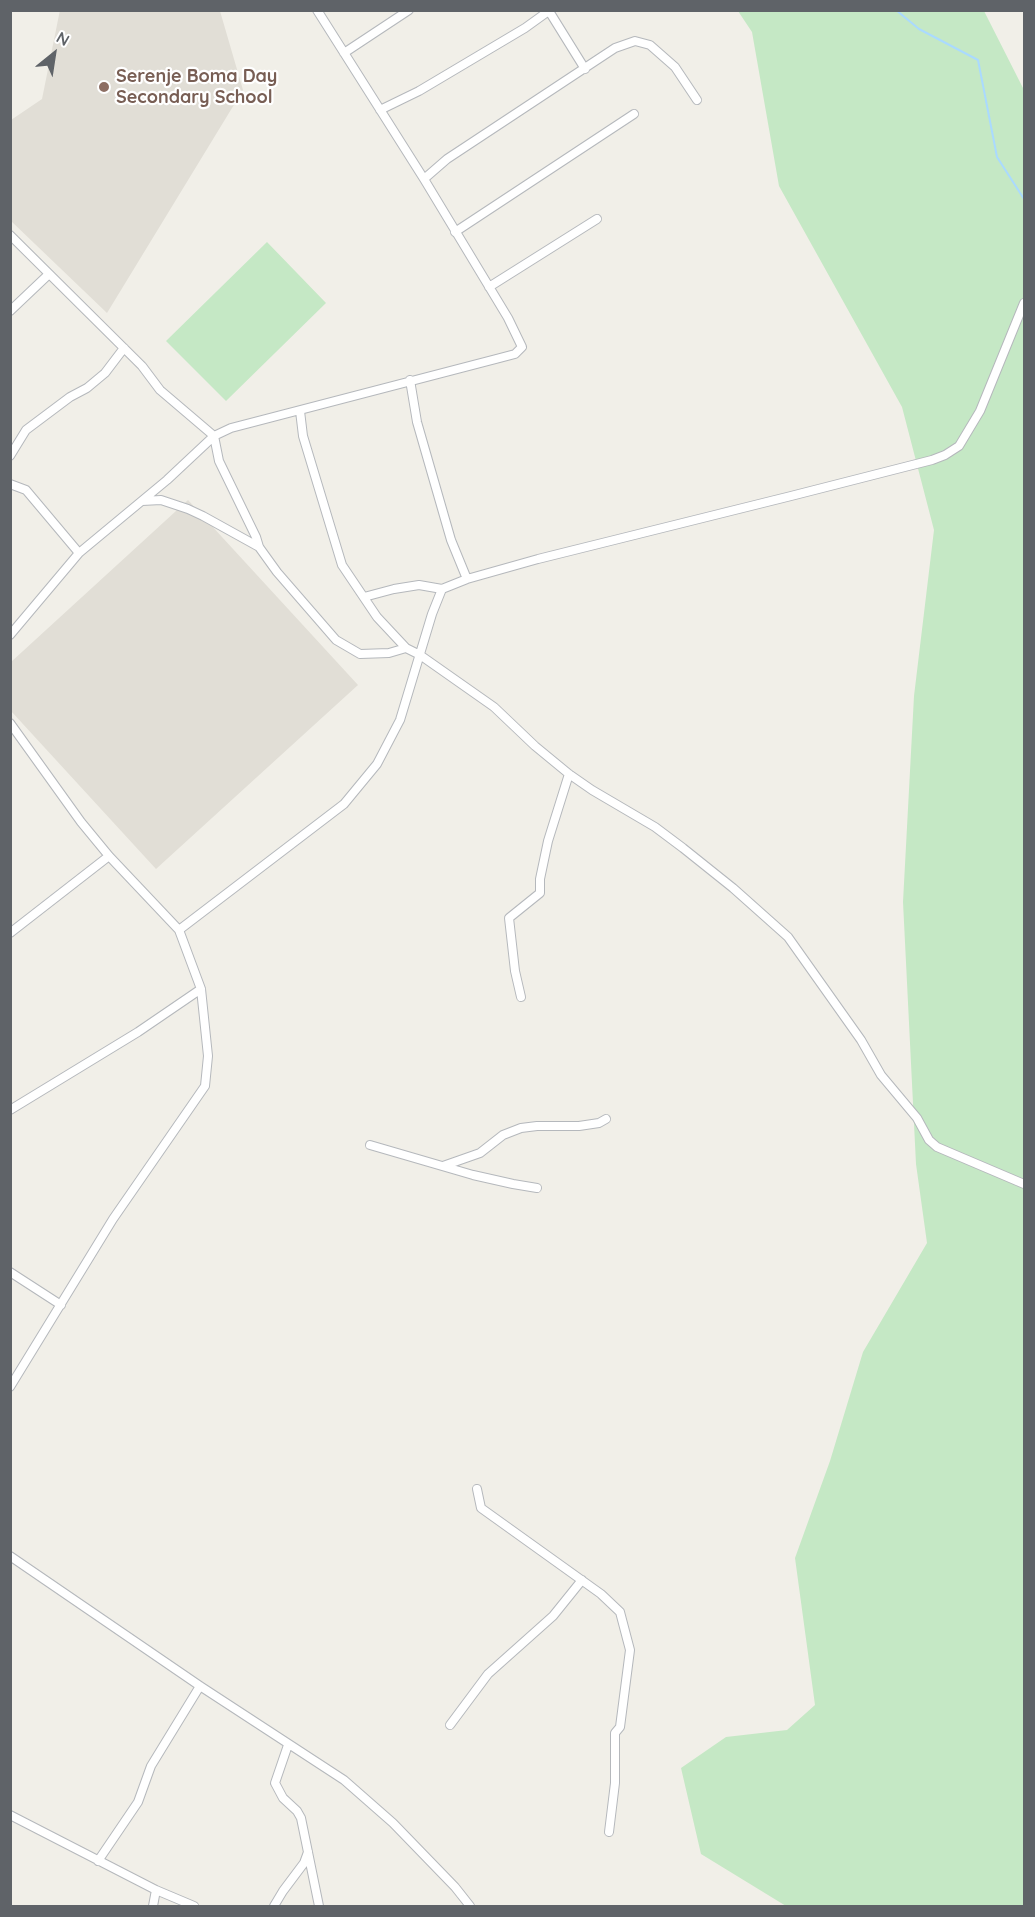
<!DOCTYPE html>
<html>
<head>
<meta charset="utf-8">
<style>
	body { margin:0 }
	#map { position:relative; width:1035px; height:1917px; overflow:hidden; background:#f1efe8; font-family:Quicksand,sans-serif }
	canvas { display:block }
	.frame { position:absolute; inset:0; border:12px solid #5f6368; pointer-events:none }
	.north { position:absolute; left:24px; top:24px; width:60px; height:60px; -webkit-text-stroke:4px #fff; paint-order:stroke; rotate:30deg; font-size:16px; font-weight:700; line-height:24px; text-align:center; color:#5f6368 }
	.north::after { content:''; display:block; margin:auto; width:21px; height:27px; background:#5f6368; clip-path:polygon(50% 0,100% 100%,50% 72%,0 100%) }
</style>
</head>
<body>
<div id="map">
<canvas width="1035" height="1917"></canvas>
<div class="frame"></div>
<div class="north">N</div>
</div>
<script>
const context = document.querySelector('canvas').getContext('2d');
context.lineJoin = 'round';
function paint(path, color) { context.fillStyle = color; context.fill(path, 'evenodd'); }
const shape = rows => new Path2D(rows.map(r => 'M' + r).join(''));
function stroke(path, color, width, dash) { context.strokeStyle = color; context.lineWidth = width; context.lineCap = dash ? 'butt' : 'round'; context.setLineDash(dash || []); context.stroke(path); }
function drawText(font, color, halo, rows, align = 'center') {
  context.font = font + ' Quicksand,sans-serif'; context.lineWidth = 4.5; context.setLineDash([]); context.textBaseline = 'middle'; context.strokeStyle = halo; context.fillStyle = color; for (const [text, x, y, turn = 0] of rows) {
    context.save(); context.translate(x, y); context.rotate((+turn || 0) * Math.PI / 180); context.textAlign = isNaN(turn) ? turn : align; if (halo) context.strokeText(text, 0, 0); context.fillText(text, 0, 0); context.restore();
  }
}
paint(shape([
	[60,10,220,11,243,90,107,313,11,221,11,120,42,99],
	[188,500,358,685,156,869,11,711,11,662]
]), '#e1ded6');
paint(shape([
	[738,11,984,11,1024,90,1024,1906,786,1906,701,1854,681,1768,726,1737,787,1730,815,1705,795,1558,830,1461,863,1352,927,1243,916,1164,903,902,914,696,934,530,902,407,779,186,752,32],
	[267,242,326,303,226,401,166,341]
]), '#c5e8c5');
stroke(shape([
	[896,10,919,29,978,60,997,157,1024,199]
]), '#aadaff', 2);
const street = shape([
	[549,11,585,69],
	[344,53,409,10],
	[380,110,419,91,525,28,550,10],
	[424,179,447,159,615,48,635,41,650,45,675,67,697,100],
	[455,232,634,114],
	[10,235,142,366,160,390,214,436,219,461,256,537,259,547,277,572,336,640,360,654,389,653,406,648,420,655,494,707,535,746,569,774,592,790,655,827,683,848,733,888,788,937,861,1040,881,1075,917,1118,929,1140,937,1147,1024,1184],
	[489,287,597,219],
	[10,311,49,274],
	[410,380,417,422,451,540,467,579],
	[300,411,303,436,342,565,377,617,406,648],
	[10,456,26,430,70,397,87,388,105,373,124,348],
	[10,484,26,490,79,553],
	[142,501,161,500,188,509,203,516,259,547],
	[364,597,394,589,419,585,442,589],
	[10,635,79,553,167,480,214,436,231,428,496,359,515,354,522,347,508,318,424,179,317,10],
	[10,723,81,822,109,856,179,930,201,989,208,1056,205,1086,113,1219,10,1387],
	[179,930,344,804,377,764,400,720,432,614,442,589,467,579,538,559,791,496,932,460,945,455,959,446,980,411,1024,303],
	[10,933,109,856],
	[521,997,515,971,509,918,540,893,540,879,548,841,569,774],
	[10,1110,138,1032,201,989],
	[370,1145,473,1175,513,1184,537,1188],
	[443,1166,480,1153,503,1135,521,1128,537,1126,579,1126,599,1123,606,1119],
	[10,1272,61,1305],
	[477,1489,481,1508,601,1594,620,1612,630,1650,620,1727,615,1733,615,1783,609,1832],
	[10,1556,200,1686,344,1780,393,1823,455,1887,470,1906],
	[450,1725,488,1674,553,1616,582,1580],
	[288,1745,275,1783,283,1798,297,1811,301,1818,319,1906],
	[10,1815,156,1890,194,1906],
	[98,1861,138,1802,151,1766,200,1686],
	[153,1906,156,1890],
	[274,1906,283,1891,304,1863,308,1852]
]);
stroke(street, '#b5b8bc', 10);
stroke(street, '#fff', 8);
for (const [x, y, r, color] of [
	[104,87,6,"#8d6e63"]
]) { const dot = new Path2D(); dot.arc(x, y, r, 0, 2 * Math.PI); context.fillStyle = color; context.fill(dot); stroke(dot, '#fff', 2); }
drawText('bold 18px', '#785e54', '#fff', [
	["Serenje Boma Day",116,77],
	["Secondary School",116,98]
], 'left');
</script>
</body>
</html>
